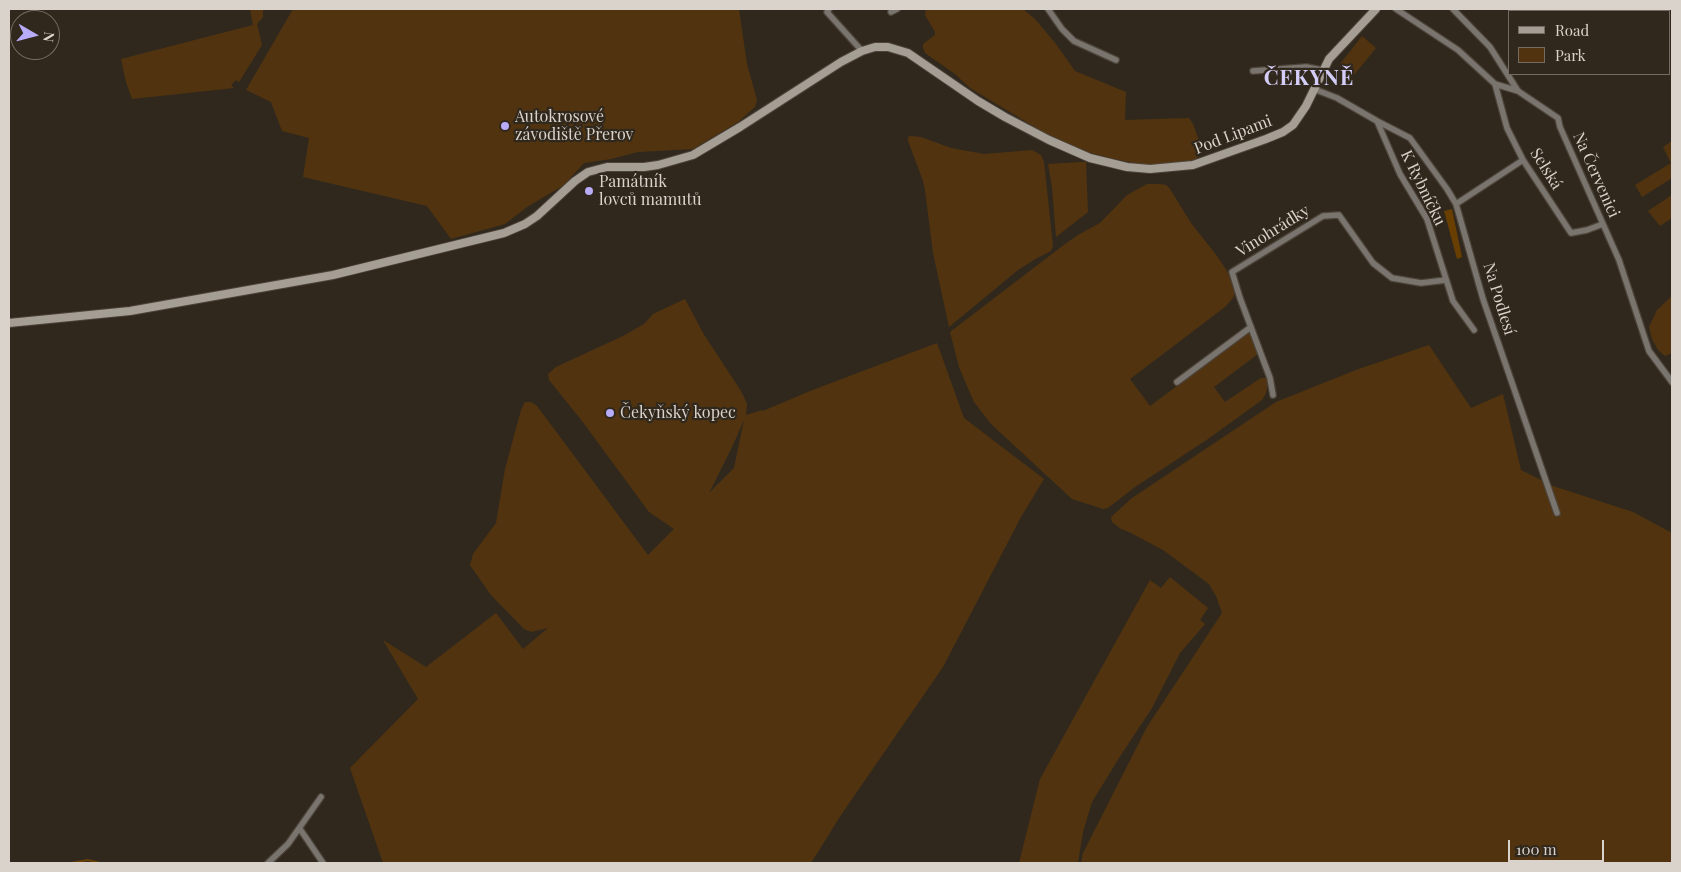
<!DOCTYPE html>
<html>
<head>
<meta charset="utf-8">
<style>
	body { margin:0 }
	#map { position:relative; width:1681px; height:872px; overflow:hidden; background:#31281d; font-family:"Playfair Display",serif }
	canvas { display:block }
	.frame { position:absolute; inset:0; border:10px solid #d9d3cc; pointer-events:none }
	.legend { position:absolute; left:1508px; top:10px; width:162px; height:65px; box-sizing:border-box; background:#31281d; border:1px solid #746c63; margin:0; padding:6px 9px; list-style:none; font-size:15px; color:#d9d3cc }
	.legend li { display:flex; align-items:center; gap:10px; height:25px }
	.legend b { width:25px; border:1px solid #746c63 }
	.north { position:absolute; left:10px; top:10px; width:50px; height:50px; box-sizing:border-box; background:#31281d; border:1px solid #746c63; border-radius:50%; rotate:98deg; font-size:14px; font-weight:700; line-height:20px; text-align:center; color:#d9d3cc }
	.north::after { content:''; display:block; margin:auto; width:18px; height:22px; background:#b8abf7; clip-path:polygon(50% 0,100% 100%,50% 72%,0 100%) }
	.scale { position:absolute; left:1508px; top:840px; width:96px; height:22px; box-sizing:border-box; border:2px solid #d9d3cc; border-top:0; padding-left:6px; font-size:15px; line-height:18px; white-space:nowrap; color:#d9d3cc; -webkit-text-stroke:4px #31281d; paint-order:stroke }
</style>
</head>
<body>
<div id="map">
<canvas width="1681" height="872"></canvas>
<div class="frame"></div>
<ul class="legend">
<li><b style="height:6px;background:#a59e95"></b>Road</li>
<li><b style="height:14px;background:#51340f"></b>Park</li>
</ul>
<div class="north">N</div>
<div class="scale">100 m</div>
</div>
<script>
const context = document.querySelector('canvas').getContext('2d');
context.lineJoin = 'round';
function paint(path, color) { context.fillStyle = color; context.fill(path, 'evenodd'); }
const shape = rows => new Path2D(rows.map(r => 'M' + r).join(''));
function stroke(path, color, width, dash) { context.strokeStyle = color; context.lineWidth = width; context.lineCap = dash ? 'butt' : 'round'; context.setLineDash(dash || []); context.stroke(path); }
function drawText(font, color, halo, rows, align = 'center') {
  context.font = font + ' "Playfair Display",serif'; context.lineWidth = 4.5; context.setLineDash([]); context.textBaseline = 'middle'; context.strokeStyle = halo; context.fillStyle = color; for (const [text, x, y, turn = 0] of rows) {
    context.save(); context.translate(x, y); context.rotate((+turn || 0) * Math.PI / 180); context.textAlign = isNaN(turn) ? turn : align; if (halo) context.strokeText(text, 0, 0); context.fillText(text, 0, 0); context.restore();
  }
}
paint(shape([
	[250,9,263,9,263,17,257,24,262,45,239,82,236,80,231,85,234,88,132,99,126,82,121,59,253,25],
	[293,9,739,9,747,64,757,100,755,107,738,122,693,149,638,152,611,159,584,163,564,185,527,207,505,224,451,239,427,206,303,177,309,138,282,131,271,102,246,90],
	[926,9,1023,9,1035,19,1056,44,1075,71,1126,92,1125,120,1189,118,1193,124,1202,149,1201,152,1198,157,1192,161,1180,164,1146,165,1114,159,1087,152,1048,135,970,88,955,74,925,53,923,48,923,44,935,35,935,32,925,15],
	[1362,36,1376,48,1354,75,1340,64],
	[910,136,921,137,951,148,984,154,1032,150,1041,155,1044,162,1053,246,1051,251,1037,258,1018,270,949,327,933,253,925,190,923,181,908,141,908,137],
	[1672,141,1672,178,1642,197,1635,185,1671,163,1663,147],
	[1080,162,1086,162,1088,212,1056,237,1052,187,1048,164],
	[1147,184,1160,184,1166,185,1170,189,1191,223,1217,256,1227,271,1235,292,1233,298,1225,307,1130,379,1150,406,1250,332,1258,354,1214,387,1225,402,1261,378,1266,378,1268,382,1266,393,1262,400,1208,439,1135,487,1108,508,1103,509,1072,499,991,424,974,402,967,386,959,367,950,332,1065,244,1078,235,1100,223,1127,195],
	[1672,195,1672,218,1660,226,1648,211],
	[1672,296,1672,353,1665,356,1658,350,1652,339,1649,327,1657,310],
	[685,299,703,333,741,391,747,404,746,415,762,410,763,411,810,391,937,343,964,418,1044,479,1021,517,943,667,841,815,811,863,383,863,350,768,418,699,383,640,426,667,496,613,523,649,548,628,531,632,524,629,491,595,470,565,473,554,496,523,505,469,521,410,525,402,531,402,537,406,648,555,674,529,649,512,582,421,549,380,548,374,556,367,623,336,644,324,653,314],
	[744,420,734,468,709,493,733,445],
	[1429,345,1471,408,1503,394,1521,470,1553,486,1633,512,1672,533,1672,863,1081,863,1083,853,1147,727,1222,613,1216,596,1209,584,1163,550,1129,532,1121,529,1112,522,1111,517,1132,498,1276,402,1356,370],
	[1170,577,1208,608,1200,620,1205,624,1180,653,1152,708,1119,758,1092,802,1083,832,1078,863,1019,863,1040,779,1150,580,1161,588]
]), '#51340f');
paint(shape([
	[1452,209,1462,257,1457,259,1444,211]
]), '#683f00');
stroke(shape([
	[9,863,12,863],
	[71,863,88,860,100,863]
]), '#683f00', 2);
const street = shape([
	[829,9,827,12,862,51],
	[1048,9,1062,29,1074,41,1116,60],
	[1396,9,1458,50,1495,84,1518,91],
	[1453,9,1490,47,1518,91,1558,118,1560,127,1619,260,1649,351,1672,382],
	[891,12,897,9],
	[1253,71,1306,67,1322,70],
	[1495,84,1507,128,1523,160,1571,233,1587,230,1603,224],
	[1314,89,1337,98,1377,121,1410,138,1447,189,1456,204,1483,299,1557,513],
	[1377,121,1400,174,1427,219,1453,301,1474,330],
	[1456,204,1523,160],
	[1177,382,1251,327],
	[1273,395,1270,378,1240,298,1232,272,1323,216,1339,215,1373,263,1392,278,1421,283,1446,280],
	[300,829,323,863],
	[268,863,288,844,321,797]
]);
const secondary = shape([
	[9,323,130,311,333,275,504,233,525,224,537,216,575,181,588,172,607,167,644,167,658,165,693,155,740,127,841,62,862,51,875,47,888,47,908,53,978,101,1005,117,1049,140,1090,158,1127,167,1150,169,1193,165,1266,139,1283,132,1293,125,1306,106,1329,59,1376,9]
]);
stroke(street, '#4c4339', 8);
stroke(secondary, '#4c4339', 10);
stroke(street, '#79746e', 5.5);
stroke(secondary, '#a59e95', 8);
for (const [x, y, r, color] of [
	[505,126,5,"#b8abf7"],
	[589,191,5,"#b8abf7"],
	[610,413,5,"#b8abf7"]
]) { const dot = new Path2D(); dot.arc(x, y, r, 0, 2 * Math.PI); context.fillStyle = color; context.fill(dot); stroke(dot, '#31281d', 2); }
drawText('16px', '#d9d3cc', '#31281d', [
	["Autokrosové",515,117],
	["závodiště Přerov",515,135],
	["Památník",599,182],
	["lovců mamutů",599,200],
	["Čekyňský kopec",620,413]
], 'left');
drawText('16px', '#d9d3cc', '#31281d', [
	["Pod Lipami",1233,135,-21],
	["Selská",1546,169,58],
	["Na Červenici",1596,175,66],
	["K Rybníčku",1423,188,64],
	["Vinohrádky",1273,231,-32],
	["Na Podlesí",1499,299,73]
]);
context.letterSpacing = '1px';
drawText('bold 21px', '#d3cdf8', '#31281d', [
	["ČEKYNĚ",1309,78]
]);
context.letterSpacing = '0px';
</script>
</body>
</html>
